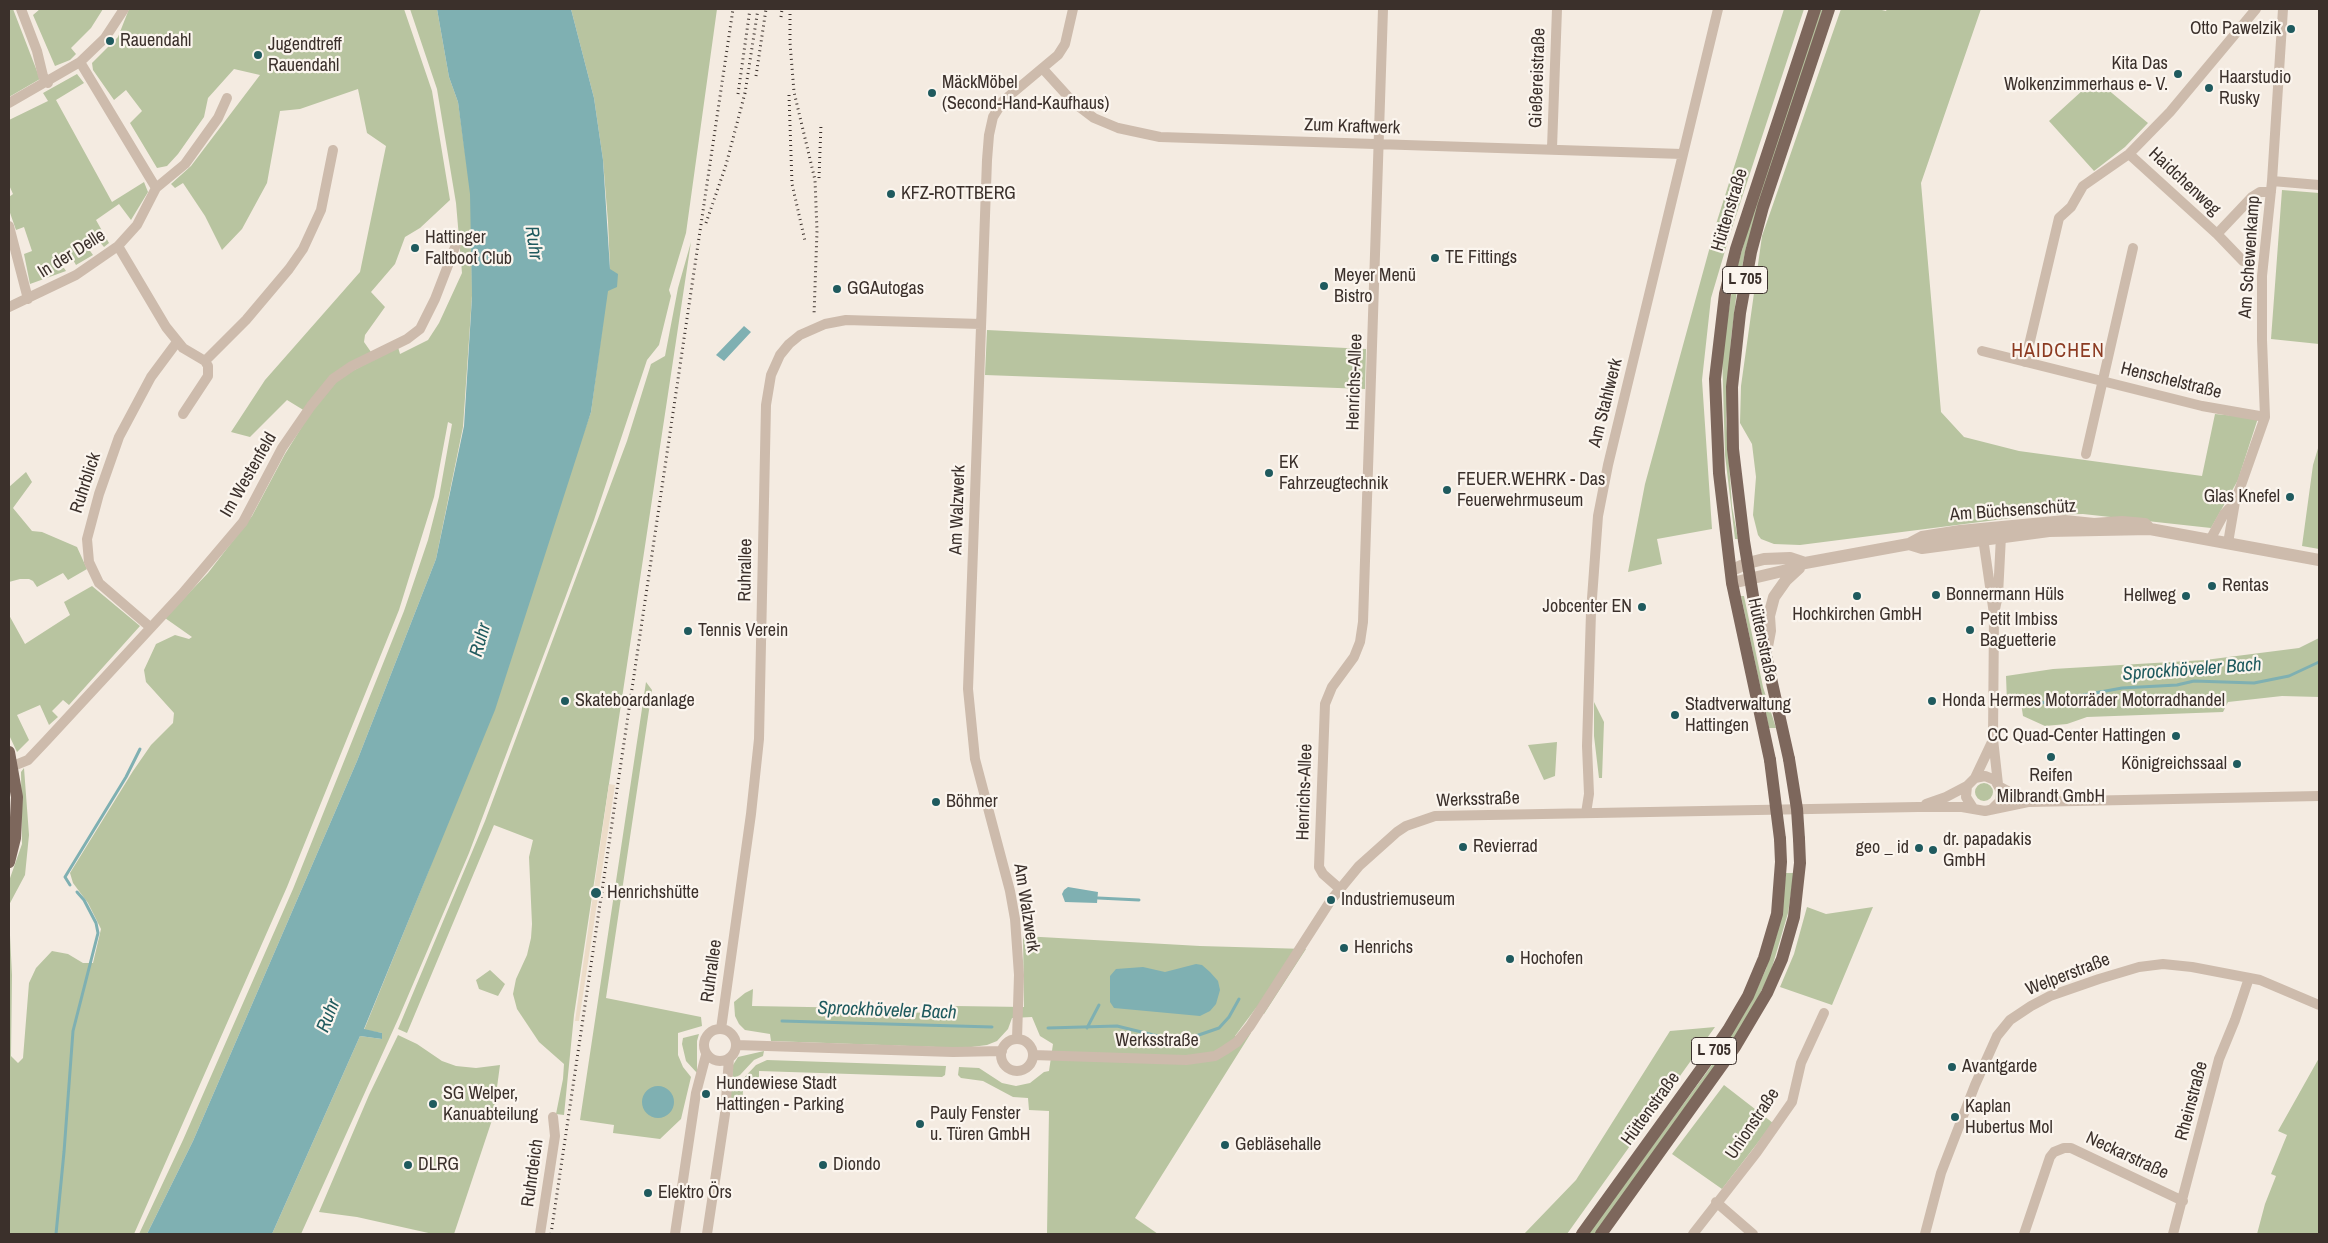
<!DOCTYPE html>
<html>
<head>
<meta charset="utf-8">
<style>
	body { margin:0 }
	#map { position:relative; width:2328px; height:1243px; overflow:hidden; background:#f4ebe1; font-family:"Archivo Narrow",sans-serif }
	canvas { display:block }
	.frame { position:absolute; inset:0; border:10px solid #3b302b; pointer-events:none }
</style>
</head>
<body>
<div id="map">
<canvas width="2328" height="1243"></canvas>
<div class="frame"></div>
</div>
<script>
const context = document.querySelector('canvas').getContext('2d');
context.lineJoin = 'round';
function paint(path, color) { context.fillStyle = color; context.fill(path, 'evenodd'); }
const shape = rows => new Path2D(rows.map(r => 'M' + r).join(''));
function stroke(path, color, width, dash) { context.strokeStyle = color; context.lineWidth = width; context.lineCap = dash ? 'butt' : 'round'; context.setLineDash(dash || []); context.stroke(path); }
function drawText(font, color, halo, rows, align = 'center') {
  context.font = font + ' "Archivo Narrow",sans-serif'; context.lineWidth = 4.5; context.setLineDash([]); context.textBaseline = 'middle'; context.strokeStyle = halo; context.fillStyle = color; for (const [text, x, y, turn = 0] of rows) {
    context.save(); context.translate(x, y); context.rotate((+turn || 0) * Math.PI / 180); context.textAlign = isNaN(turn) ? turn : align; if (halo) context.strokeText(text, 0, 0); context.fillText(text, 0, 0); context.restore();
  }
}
paint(shape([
	[9,9,13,9,40,79,9,97],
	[40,9,103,9,91,28,71,48,76,54,70,60,55,66,33,15],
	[129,9,404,9,432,91,450,200,420,228,405,237,395,264,371,292,385,307,365,335,364,342,371,352,334,375,305,411,287,400,250,437,231,432,265,380,360,272,386,146,367,133,358,89,300,109,280,111,267,183,242,229,222,250,205,216,183,183,175,188,171,184,191,166,260,75,234,69,208,98,204,117,178,154,167,166,157,168,130,123,142,111,126,90,114,100,93,70,92,63,118,37],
	[410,9,437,9,449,77,458,102,471,194,472,296,463,427,436,559,357,761,193,1141,147,1234,139,1234,183,1140,293,889,404,611,428,540,439,497,452,424,448,422,434,497,399,610,287,887,134,1234,9,1234,9,915,12,975,11,1056,18,1063,23,1058,29,983,36,968,52,951,68,954,83,963,93,963,101,929,88,903,73,883,70,873,133,771,151,745,173,723,174,713,146,682,144,670,156,644,175,635,189,639,192,637,165,618,208,573,252,516,285,454,311,412,337,379,398,347,400,354,428,340,439,323,462,273,456,203,437,89],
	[571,9,717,9,686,233,669,290,671,296,659,345,647,360,594,520,564,601,469,853,399,1017,301,1234,272,1234,360,1036,382,1039,382,1033,364,1030,429,870,591,412,610,268,608,222,603,160,594,98],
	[1784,9,1804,9,1730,234,1711,298,1702,380,1712,529,1657,539,1662,564,1628,572,1645,484,1717,221],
	[1820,9,1823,9,1746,248,1737,290,1731,339,1726,419,1732,506,1738,539,1735,539,1725,455,1722,352,1734,278,1753,212],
	[1841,9,1878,9,1886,11,1887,9,1981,9,1921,183,1941,412,1964,437,2019,451,2202,476,2215,414,2258,418,2238,480,2211,528,2083,514,2035,515,1800,545,1774,544,1761,539,1758,535,1753,515,1756,477,1752,444,1740,423,1741,386,1762,236],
	[77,74,84,83,56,100,112,202,144,182,148,192,131,220,119,204,96,220,109,243,104,247,99,241,88,248,93,255,76,265,72,258,62,265,66,271,30,284,24,254,32,251,24,227,16,230,9,210,9,197,13,194,9,185,9,120,48,101,43,93],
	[2095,79,2148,123,2125,147,2094,171,2049,121],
	[2282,190,2319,193,2319,344,2271,339],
	[691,242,574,1015,564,1115,556,1114,563,1079,564,1064,539,1042,517,1009,513,994,516,979,527,955,531,938,532,924,529,857,533,840,494,825,407,1033,398,1029,485,821,627,441,651,364,665,356,678,288],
	[987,330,1366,349,1365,389,985,375],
	[2319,445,2319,549,2302,546,2313,465],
	[26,472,32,482,13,508,32,531,42,532,77,547,87,569,68,580,63,573,37,587,33,581,29,579,20,579,9,582,9,487],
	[92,586,140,626,69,705,63,700,52,711,58,717,49,725,40,705,17,715,29,740,17,752,9,735,9,615,25,644,70,615,64,602],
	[1741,596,1744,596,1763,687,1776,728,1769,728],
	[2319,638,2319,697,2282,696,2228,702,2223,712,2087,717,2067,724,2045,726,2023,716,2021,703,2007,702,2006,676,2053,669,2205,660,2299,648],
	[646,682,652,690,606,998,701,1017,702,1026,678,1033,678,1055,683,1067,691,1077,681,1119,660,1139,613,1133,614,1125,580,1120],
	[1594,702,1604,722,1602,778,1599,778,1594,736],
	[1557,742,1555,776,1544,780,1528,745],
	[24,768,29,835,25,875,9,905,9,881,22,844,21,772],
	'1975 792a9 9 0 1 1 18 0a9 9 0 1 1-18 0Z',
	[1786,873,1794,873,1788,913,1771,971,1757,1000,1737,1035,1595,1234,1588,1234,1717,1058,1750,1004,1766,969,1777,934],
	[1807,907,1826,914,1873,907,1832,1005,1780,987,1794,954],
	[1023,936,1200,946,1306,949,1264,1014,1256,1008,1235,1036,1251,1033,1135,1218,1158,1234,1047,1234,1049,1111,1029,1110,1028,1098,1013,1097,983,1081,961,1078,958,1075,959,1067,979,1068,1002,1083,1016,1086,1030,1083,1044,1072,1049,1071,1053,1044,1040,1036,1032,1017,1012,1018,1008,1029,997,1041,987,1045,964,1048,771,1041,770,1034,745,1030,739,1024,735,1016,734,1002,745,993,753,989,752,1006,864,1008,874,1012,944,1013,955,1006,1024,1007],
	[490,970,505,984,498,996,479,989,476,980],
	[1715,1027,1567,1234,1524,1234,1576,1180,1670,1031],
	[699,1034,697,1041,697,1073,686,1061,682,1044,683,1038],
	[398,1035,417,1044,442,1061,456,1066,476,1068,500,1065,493,1117,454,1234,433,1234,357,1217,319,1212,369,1095],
	[764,1051,763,1056,754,1060,740,1075,732,1079,733,1065,738,1057],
	[2319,1058,2319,1234,2257,1234,2265,1204,2276,1176,2271,1174,2287,1135,2278,1131],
	[767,1060,946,1066,945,1075,942,1077,759,1071,759,1079,750,1079,743,1090,742,1108,739,1111,732,1110,729,1108,732,1085,741,1081,756,1065],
	[1724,1085,1773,1123,1722,1189,1672,1154]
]), '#b8c4a0');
paint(shape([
	[609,784,615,785,579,1021,575,1021]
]), '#ecdcc8');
paint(shape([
	[437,9,571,9,594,98,603,160,610,269,618,274,617,287,608,291,591,412,495,710,364,1029,382,1033,382,1039,360,1036,272,1234,147,1234,193,1141,357,761,436,559,464,426,472,297,470,194,458,102,449,77],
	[744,326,751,332,724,361,716,355],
	[1068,887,1098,892,1097,903,1065,902,1062,894,1064,890],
	[1196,964,1202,965,1210,972,1218,981,1220,990,1216,1004,1210,1011,1200,1016,1114,1008,1110,1002,1110,976,1116,969,1143,967,1165,972],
	'642 1102a16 16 0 1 1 32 0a16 16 0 1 1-32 0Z'
]), '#7fb0b2');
stroke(shape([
	[2035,704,2122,688,2177,685,2194,681,2254,683,2289,676,2319,662],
	[70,885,65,877,126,777,140,749],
	[1098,898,1139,900],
	[782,1021,992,1027],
	[1048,1028,1117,1026,1166,1038,1193,1037,1219,1028,1229,1017,1239,999],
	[1087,1028,1099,1005],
	[56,1234,64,1152,73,1031,98,933,96,923,84,900,77,892]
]), '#7fb0b2', 3);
stroke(shape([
	[21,9,37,51,43,76,48,83],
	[80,62,156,188],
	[1043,69,1073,102,1094,118,1118,128,1160,137,1682,154],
	[9,103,80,62,105,38,124,9],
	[1552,148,1557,9],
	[2129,154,2217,234,2252,197,2260,192,2271,192],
	[2272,181,2319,185],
	[9,226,28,299],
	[2217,234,2243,261],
	[118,246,166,327,183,348,205,361,246,320,289,269,303,249,321,210,333,150],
	[9,307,76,275,118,246,137,225,156,188,185,164,218,118,227,98],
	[1982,351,2202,406,2265,417],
	[2025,362,2059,218,2071,207,2083,186,2129,154,2170,112,2256,9],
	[183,414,208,376,208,366,205,361],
	[2086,454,2133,248],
	[1986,534,1983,538,1994,614,1993,739,1998,784],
	[2210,540,2224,514,2234,503],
	[2228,543,2235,502,2265,417,2262,340,2262,276,2272,181,2283,9],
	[1994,614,1998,595,2001,536,1997,534],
	[150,627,99,583,89,562,87,539,99,494,119,437,151,377,177,342],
	[13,766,28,760,46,741,182,594,243,522,282,448,311,406,333,379,352,366,407,339,420,329,435,299,457,242],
	[1975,778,1993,740],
	[2000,787,2028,802],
	[1926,804,1946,797,1967,786],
	[1973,808,1966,797,1967,786,1975,778,1985,776,1995,780,2001,791,2000,801,1992,809],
	[1586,813,1589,794,1587,746,1591,612,1598,516,1608,465,1718,9],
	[1340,889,1323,874,1319,867,1325,704,1332,687,1354,657,1360,642,1363,622,1383,9],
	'704 1045a16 16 0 1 1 32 0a16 16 0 1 1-32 0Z',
	[721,1029,751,814,759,739,766,405,771,375,780,355,789,344,800,335,825,324,846,320,981,324],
	[1017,1039,1019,975,1015,919,1010,891,975,759,968,689,987,160,989,135,993,117,1003,101,1058,55,1065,44,1073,9],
	'1001 1055a16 16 0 1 1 32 0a16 16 0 1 1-32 0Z',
	[736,1045,953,1052,1002,1051],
	[1033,1055,1186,1060,1215,1056,1225,1050,1237,1042,1250,1026,1331,900,1359,866,1397,832,1406,826,1435,816,1918,807,1962,807,1985,811,2028,802,2319,796],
	[1716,1202,1753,1234],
	[540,1234,555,1136,553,1117],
	[675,1234,696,1093,706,1055],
	[707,1234,725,1114,729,1058],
	[1693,1234,1757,1152,1792,1102,1801,1063,1824,1013],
	[1925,1234,1941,1173,1975,1085,1997,1036,2010,1020,2031,1006,2050,996,2099,979,2139,967,2163,964,2192,967,2260,980,2319,1005],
	[2024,1234,2050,1157,2054,1152,2064,1148,2071,1148,2183,1201],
	[2173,1234,2219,1059,2235,1020,2249,978]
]), '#cdbbac', 10);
stroke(shape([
	[1909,544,1922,548,2049,531,2150,529,2319,560],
	[1732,570,1748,563,1764,559,1790,558,1805,563],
	[1732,583,1787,570,1805,563,1909,544,1922,537,1960,531,2065,521,2094,524,2122,522,2145,524,2150,529],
	[1766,652,1770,631,1769,616,1774,597,1786,580,1799,568]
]), '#cdbbac', 12);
stroke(shape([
	[9,752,17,797,15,838,9,862],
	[1789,759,1754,602,1744,541,1733,449,1732,387,1740,313,1751,252,1763,207,1829,9],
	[1770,760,1732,583,1719,473,1715,379,1725,294,1736,249,1815,9],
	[1582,1234,1704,1065,1728,1030,1748,996,1764,958,1777,914,1781,862,1780,839],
	[1601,1234,1735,1047,1767,993,1782,959,1794,917,1800,863,1799,839]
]), '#7d675c', 12);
stroke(shape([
	[790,9,790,43,794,92,815,180,817,231,814,315],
	[781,17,782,9],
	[756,76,766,9],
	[738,94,750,9],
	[789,95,792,184,805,241],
	[819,178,821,124],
	[706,223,726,165,745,93,758,9],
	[551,1234,733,9]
]), '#3b302b', 3, [1, 4]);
stroke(shape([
	[1789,759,1797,809,1799,839],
	[1770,760,1780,839]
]), '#7d675c', 12);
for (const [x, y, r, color] of [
	[2291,29,5,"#1f5a5e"],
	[110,41,5,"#1f5a5e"],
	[258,55,5,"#1f5a5e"],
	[2178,74,5,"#1f5a5e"],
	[2209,88,5,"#1f5a5e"],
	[932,93,5,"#1f5a5e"],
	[891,194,5,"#1f5a5e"],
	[415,248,5,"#1f5a5e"],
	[1435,258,5,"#1f5a5e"],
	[1324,286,5,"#1f5a5e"],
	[837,289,5,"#1f5a5e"],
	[1269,473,5,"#1f5a5e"],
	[1447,490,5,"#1f5a5e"],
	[2290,497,5,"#1f5a5e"],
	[2212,586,5,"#1f5a5e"],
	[1936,595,5,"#1f5a5e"],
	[1857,596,5,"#1f5a5e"],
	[2186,596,5,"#1f5a5e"],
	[1642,607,5,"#1f5a5e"],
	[1970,630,5,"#1f5a5e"],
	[688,631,5,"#1f5a5e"],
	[565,701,5,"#1f5a5e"],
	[1932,701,5,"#1f5a5e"],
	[1675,715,5,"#1f5a5e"],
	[2176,736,5,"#1f5a5e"],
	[2051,757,5,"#1f5a5e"],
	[2237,764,5,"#1f5a5e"],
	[936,802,5,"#1f5a5e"],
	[1463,847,5,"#1f5a5e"],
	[1919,848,5,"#1f5a5e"],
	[1933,850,5,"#1f5a5e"],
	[596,893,6,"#1f5a5e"],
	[1331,900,5,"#1f5a5e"],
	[1344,948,5,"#1f5a5e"],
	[1510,959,5,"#1f5a5e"],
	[1952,1067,5,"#1f5a5e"],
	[706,1094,5,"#1f5a5e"],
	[433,1104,5,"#1f5a5e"],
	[1955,1117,5,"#1f5a5e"],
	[920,1124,5,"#1f5a5e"],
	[1225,1145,5,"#1f5a5e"],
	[408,1165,5,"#1f5a5e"],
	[823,1165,5,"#1f5a5e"],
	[648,1193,5,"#1f5a5e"]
]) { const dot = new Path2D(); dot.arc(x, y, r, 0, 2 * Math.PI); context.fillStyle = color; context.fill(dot); stroke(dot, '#fbf5ee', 2); }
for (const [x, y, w] of [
	[1745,280,45],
	[1714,1051,45]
]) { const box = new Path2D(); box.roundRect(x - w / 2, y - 13.5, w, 27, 4); context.fillStyle = '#fbf5ee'; context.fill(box); stroke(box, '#3b302b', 1); }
drawText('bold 16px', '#3b302b', null, [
	["L 705",1745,280],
	["L 705",1714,1051]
]);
drawText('18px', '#3b302b', '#fbf5ee', [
	["Otto Pawelzik",2281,29,"right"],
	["Rauendahl",120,41],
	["Jugendtreff",268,45],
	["Rauendahl",268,66],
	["Kita Das",2168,64,"right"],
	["Wolkenzimmerhaus e- V.",2168,85,"right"],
	["Haarstudio",2219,78],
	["Rusky",2219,99],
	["MäckMöbel",942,83],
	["(Second-Hand-Kaufhaus)",942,104],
	["KFZ-ROTTBERG",901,194],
	["Hattinger",425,238],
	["Faltboot Club",425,259],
	["TE Fittings",1445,258],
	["Meyer Menü",1334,276],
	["Bistro",1334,297],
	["GGAutogas",847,289],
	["EK",1279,463],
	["Fahrzeugtechnik",1279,484],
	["FEUER.WEHRK - Das",1457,480],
	["Feuerwehrmuseum",1457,501],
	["Glas Knefel",2280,497,"right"],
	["Rentas",2222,586],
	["Bonnermann Hüls",1946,595],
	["Hellweg",2176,596,"right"],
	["Jobcenter EN",1632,607,"right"],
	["Hochkirchen GmbH",1857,615,"center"],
	["Petit Imbiss",1980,620],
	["Baguetterie",1980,641],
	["Tennis Verein",698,631],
	["Skateboardanlage",575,701],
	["Honda Hermes Motorräder Motorradhandel",1942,701],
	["Stadtverwaltung",1685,705],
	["Hattingen",1685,726],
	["CC Quad-Center Hattingen",2166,736,"right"],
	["Königreichssaal",2227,764,"right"],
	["Reifen",2051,776,"center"],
	["Milbrandt GmbH",2051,797,"center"],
	["Böhmer",946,802],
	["dr. papadakis",1943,840],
	["GmbH",1943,861],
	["Revierrad",1473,847],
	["geo _ id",1909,848,"right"],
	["Henrichshütte",607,893],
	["Industriemuseum",1341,900],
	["Henrichs",1354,948],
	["Hochofen",1520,959],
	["Avantgarde",1962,1067],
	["Hundewiese Stadt",716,1084],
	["Hattingen - Parking",716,1105],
	["SG Welper,",443,1094],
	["Kanuabteilung",443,1115],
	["Kaplan",1965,1107],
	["Hubertus Mol",1965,1128],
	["Pauly Fenster",930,1114],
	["u. Türen GmbH",930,1135],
	["Gebläsehalle",1235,1145],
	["DLRG",418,1165],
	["Diondo",833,1165],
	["Elektro Örs",658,1193]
], 'left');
drawText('18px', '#3b302b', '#fbf5ee', [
	["Gießereistraße",1538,78,-88],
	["Zum Kraftwerk",1352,127,2],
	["Haidchenweg",2184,182,43],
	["Hüttenstraße",1730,210,-73],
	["In der Delle",72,254,-32],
	["Am Schewenkamp",2250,257,-86],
	["Henschelstraße",2171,381,14],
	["Henrichs-Allee",1355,382,-88],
	["Am Stahlwerk",1606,403,-76],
	["Im Westenfeld",249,475,-60],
	["Ruhrblick",86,483,-72],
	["Am Walzwerk",958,510,-88],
	["Am Büchsenschütz",2013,511,-4],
	["Ruhrallee",746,570,-89],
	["Hüttenstraße",1762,640,78],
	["Henrichs-Allee",1305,792,-88],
	["Werksstraße",1478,800,-2],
	["Am Walzwerk",1026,908,81],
	["Ruhrallee",712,971,-82],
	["Welperstraße",2068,975,-21],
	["Werksstraße",1157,1041],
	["Rheinstraße",2192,1101,-75],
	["Hüttenstraße",1651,1109,-54],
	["Unionstraße",1753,1124,-56],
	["Neckarstraße",2127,1156,25],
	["Ruhrdeich",533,1173,-82]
]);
drawText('italic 19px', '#1f5a5e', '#fbf5ee', [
	["Ruhr",533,243,82],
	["Ruhr",481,640,-74],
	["Sprockhöveler Bach",2192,670,-4],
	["Sprockhöveler Bach",887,1011,2],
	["Ruhr",329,1016,-68]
]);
context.letterSpacing = '1px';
drawText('20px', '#8c3b22', '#fbf5ee', [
	["HAIDCHEN",2058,352]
]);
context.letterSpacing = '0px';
</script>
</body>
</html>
